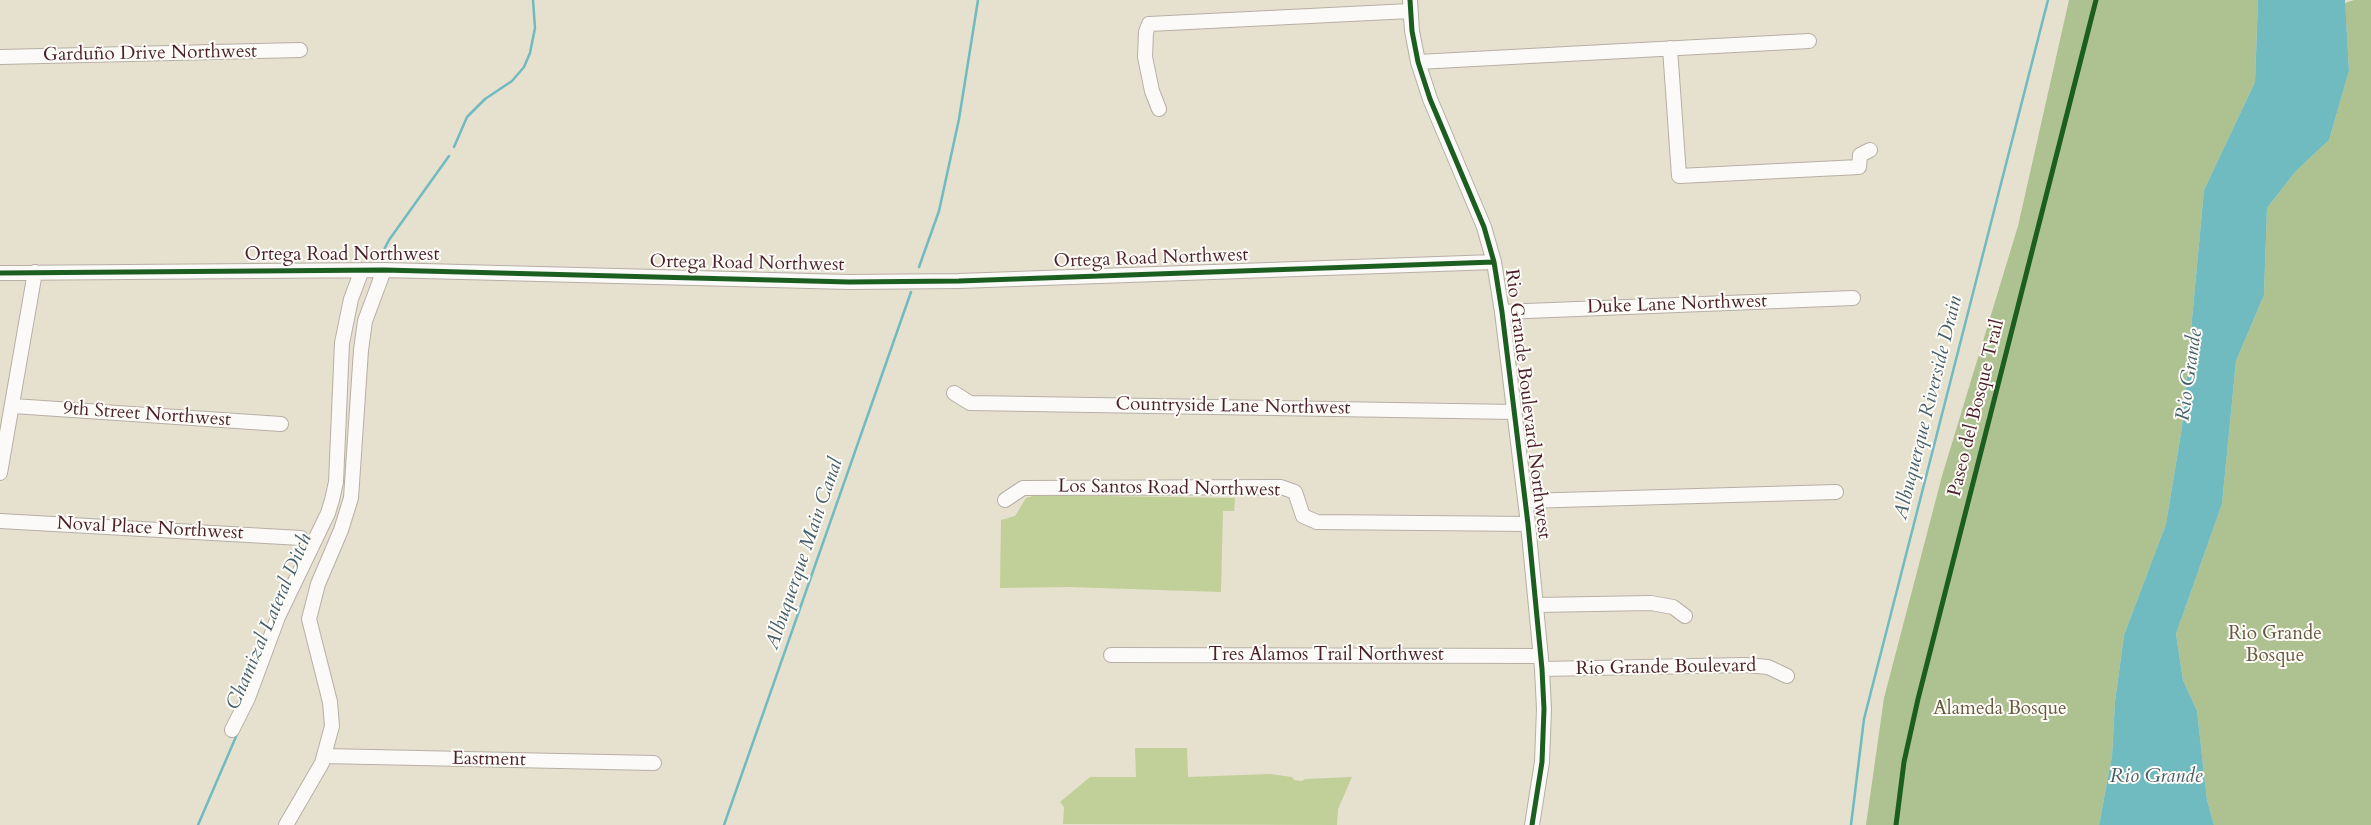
<!DOCTYPE html>
<html>
<head>
<meta charset="utf-8">
<style>
	body { margin:0 }
	canvas { display:block; background:#e6e0cf }
</style>
</head>
<body>
<canvas width="2371" height="825"></canvas>
<script>
const context = document.querySelector('canvas').getContext('2d');
context.lineJoin = 'round';
function paint(path, color) { context.fillStyle = color; context.fill(path, 'evenodd'); }
const shape = rows => new Path2D(rows.map(r => 'M' + r).join(''));
function stroke(path, color, width, dash) { context.strokeStyle = color; context.lineWidth = width; context.lineCap = dash ? 'butt' : 'round'; context.setLineDash(dash || []); context.stroke(path); }
function drawText(font, color, halo, rows, align = 'center') {
  context.font = font + ' Cardo,serif'; context.lineWidth = 4; context.setLineDash([]); context.textBaseline = 'middle'; context.strokeStyle = halo; context.fillStyle = color; for (const [text, x, y, turn = 0] of rows) {
    context.save(); context.translate(x, y); context.rotate((+turn || 0) * Math.PI / 180); context.textAlign = isNaN(turn) ? turn : align; if (halo) context.strokeText(text, 0, 0); context.fillText(text, 0, 0); context.restore();
  }
}
paint(shape([
	[1036,495,1235,498,1234,511,1223,511,1221,592,1069,587,1000,588,1001,520,1015,516,1026,498],
	[1135,748,1187,748,1188,777,1270,774,1292,777,1294,780,1302,781,1305,779,1352,777,1338,809,1337,825,1063,824,1064,807,1060,802,1090,777,1136,777]
]), '#c0d098');
paint(shape([
	[2069,0,2258,0,2255,82,2204,190,2182,427,2166,524,2124,635,2115,702,2112,756,2099,825,1866,825,1884,698,1942,476,2018,226],
	[2354,0,2371,0,2371,825,2214,825,2207,800,2197,711,2183,680,2176,634,2222,504,2236,361,2264,295,2267,208,2296,171,2329,140,2349,71,2345,3]
]), '#aec191');
paint(shape([
	[2258,0,2345,0,2349,71,2329,140,2296,171,2267,208,2264,295,2236,361,2222,504,2176,634,2183,680,2197,711,2207,800,2214,825,2099,825,2112,756,2115,702,2124,635,2166,524,2182,427,2204,190,2255,82]
]), '#6fbbc0');
stroke(shape([
	[454,147,467,117,485,99,512,81,524,67,530,53,535,28,533,0],
	[379,259,389,240,449,156],
	[919,267,939,211,959,119,978,0],
	[198,825,238,732],
	[724,825,911,292],
	[1851,825,1864,719,2048,0]
]), '#6fbbc0', 2.5);
const minor = shape([
	[1410,0,1412,31,1418,62,1430,99,1484,227,1494,262,1502,312,1528,524,1542,669,1544,709,1542,762,1532,825],
	[1670,48,1679,176,1859,167,1860,155,1870,150],
	[0,57,300,50],
	[1418,62,1809,41],
	[1159,109,1152,91,1145,57,1146,32,1149,24,1410,11],
	[0,273,384,270,849,282,959,281,1494,262],
	[1502,312,1853,298],
	[954,393,970,403,1515,412],
	[13,406,281,424],
	[0,473,35,272],
	[1005,500,1023,488,1281,487,1295,492,1303,516,1317,522,1528,524],
	[1525,501,1836,492],
	[0,521,301,538],
	[1537,605,1651,603,1673,607,1685,616],
	[1111,655,1541,656],
	[1542,669,1745,665,1768,667,1787,676],
	[232,730,248,698,278,617,328,513,332,500,336,482,342,343,351,299,362,270],
	[324,756,654,763],
	[286,825,322,763,332,726,330,702,309,619,318,584,341,530,351,498,361,350,365,321,384,270]
]);
stroke(minor, '#b7afa6', 16);
stroke(minor, '#fbfaf8', 14);
stroke(shape([
	[1410,0,1412,31,1418,62,1430,99,1484,227,1494,262,1502,312,1528,524,1542,669,1544,709,1542,762,1532,825],
	[0,273,384,270,849,282,959,281,1494,262],
	[1896,825,1904,762,1918,699,2096,0]
]), '#1b5e20', 5);
drawText('19px', '#4a1f2b', '#fdfcf7', [
	["Garduño Drive Northwest",150,54,-1],
	["Ortega Road Northwest",342,256],
	["Ortega Road Northwest",1151,259,-2],
	["Ortega Road Northwest",747,264,1],
	["Duke Lane Northwest",1677,305,-2],
	["Rio Grande Boulevard Northwest",1527,404,83],
	["Countryside Lane Northwest",1233,407,1],
	["Paseo del Bosque Trail",1977,408,-76],
	["9th Street Northwest",147,415,4],
	["Los Santos Road Northwest",1169,489,1],
	["Noval Place Northwest",150,529,3],
	["Tres Alamos Trail Northwest",1326,656],
	["Rio Grande Boulevard",1666,668,-1],
	["Eastment",489,760,1]
]);
drawText('19px', '#685841', '#fdfcf7', [
	["Rio Grande",2275,635],
	["Bosque",2275,657],
	["Alameda Bosque",2000,710]
]);
drawText('italic 20px', '#445e6b', '#fdfcf7', [
	["Rio Grande",2190,375,-82],
	["Albuquerque Riverside Drain",1929,408,-76],
	["Albuquerque Main Canal",805,554,-71],
	["Chamizal Lateral Ditch",270,622,-67],
	["Rio Grande",2156,777]
]);
</script>
</body>
</html>
